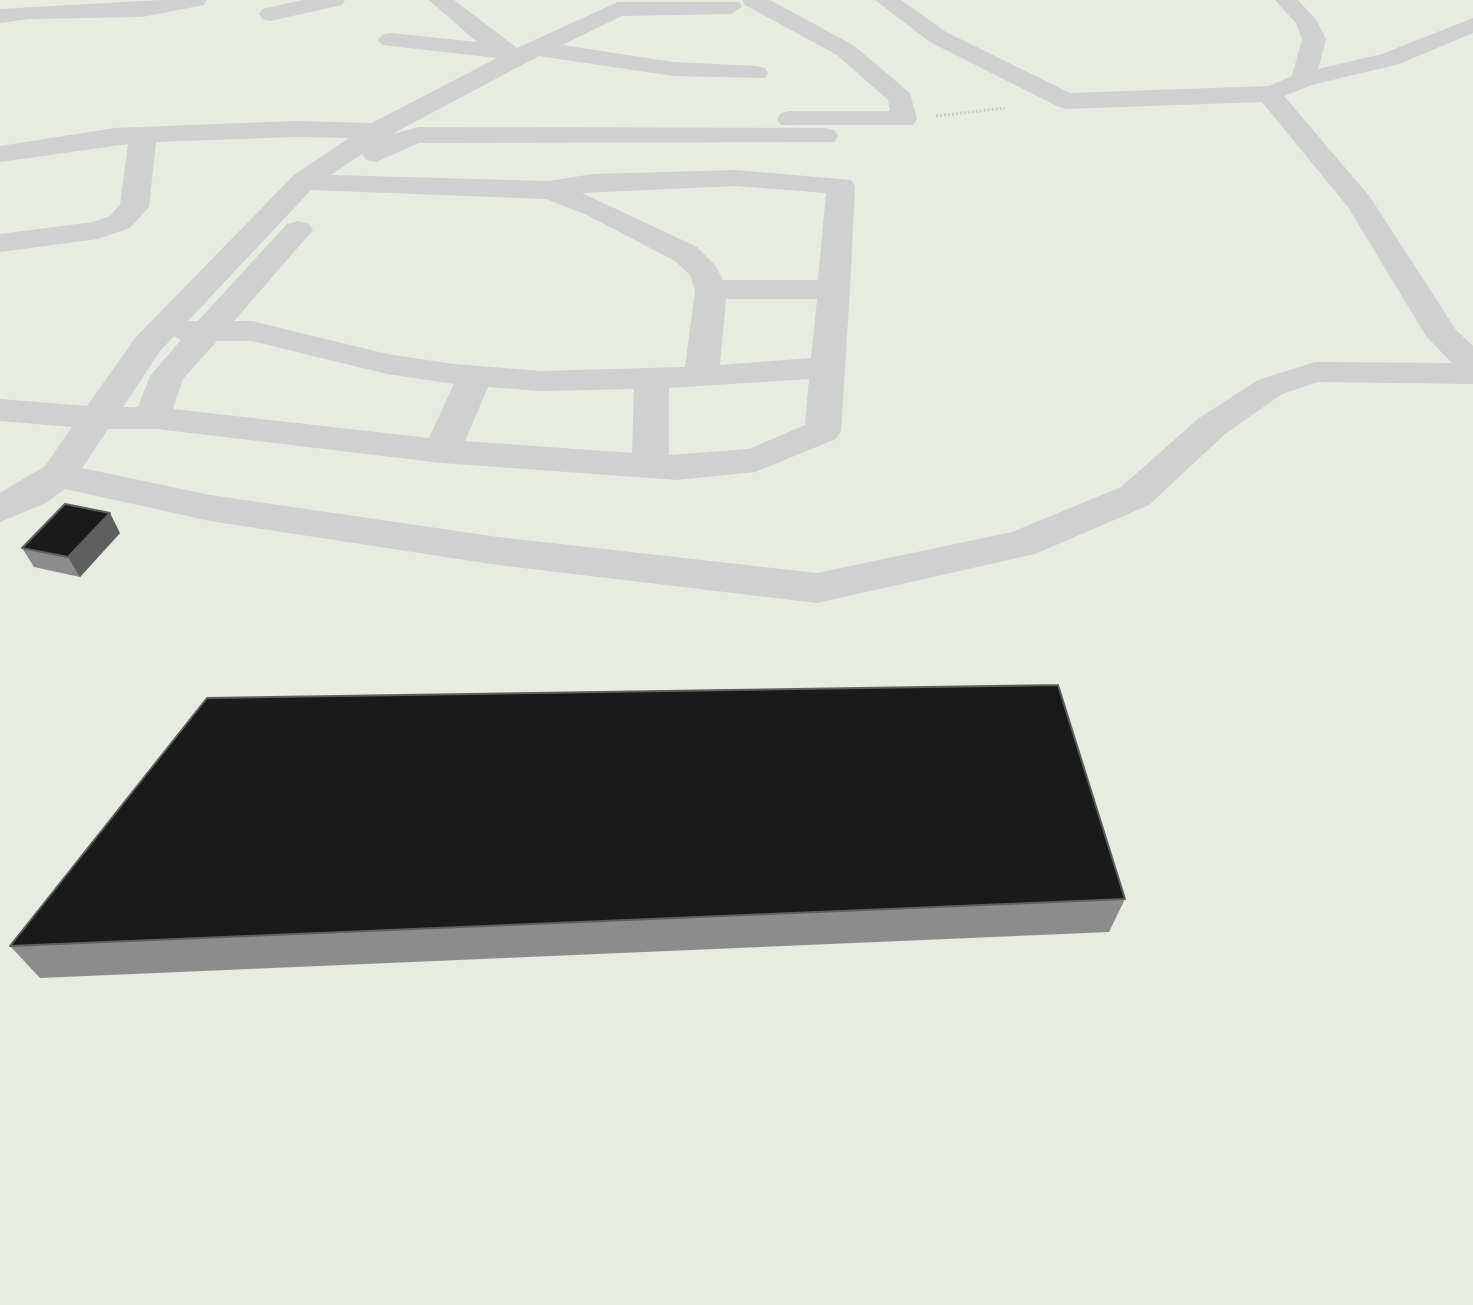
<!DOCTYPE html>
<html>
<head>
<meta charset="utf-8">
<style>
	body { margin:0 }
	canvas { display:block; background:#fff }
</style>
</head>
<body>
<canvas width="1473" height="1305"></canvas>
<script>
const context = document.querySelector('canvas').getContext('2d');
context.lineJoin = 'round';
function paint(path, color) { context.fillStyle = color; context.fill(path, 'evenodd'); }
const shape = rows => new Path2D(rows.map(r => 'M' + r).join(''));
function stroke(path, color, width, dash) { context.strokeStyle = color; context.lineWidth = width; context.lineCap = dash ? 'butt' : 'round'; context.setLineDash(dash || []); context.stroke(path); }
paint(shape([
	[0,0,1473,0,1473,1305,0,1305]
]), '#e6ecdf');
stroke(shape([
	[936,116,1005,108]
]), '#cdcdcd', 3, [2, 2]);
paint(shape([
	[160,0,207,0,204,5,142,17,29,19,0,23,0,9,160,0],
	[303,0,345,0,342,5,270,21,262,19,259,14,262,9,303,0],
	[429,0,454,0,517,48,618,2,739,2,742,7,731,14,622,16,562,45,673,62,756,66,765,68,768,73,765,78,673,76,539,56,392,134,419,127,825,128,834,130,838,136,834,142,419,143,376,162,366,160,362,154,331,175,548,181,593,174,736,170,851,180,855,186,850,289,841,431,836,439,755,472,677,480,442,463,157,429,108,429,82,468,210,495,498,537,817,573,1012,532,1121,487,1199,418,1258,380,1315,362,1452,363,1426,336,1348,207,1262,102,1066,109,1057,106,930,42,875,0,901,0,946,32,1070,93,1269,86,1292,76,1302,39,1296,23,1275,0,1298,0,1317,21,1326,39,1318,69,1382,54,1473,18,1473,33,1399,64,1312,85,1284,96,1370,197,1456,330,1473,346,1473,384,1318,382,1282,394,1225,434,1149,505,1035,554,817,603,498,565,210,521,65,489,46,503,0,522,0,493,45,466,72,427,0,421,0,399,87,406,136,337,294,175,349,138,295,137,156,142,149,207,130,228,98,239,0,252,0,234,93,222,110,216,120,205,128,144,0,162,0,146,115,128,295,121,372,123,497,58,382,45,378,40,382,35,390,33,477,42,429,0],
	[736,186,826,193,818,280,723,280,715,265,697,247,582,193,736,186],
	[311,190,546,199,587,215,675,261,690,275,695,290,685,367,541,371,454,364,387,354,252,321,234,321,313,230,309,224,298,221,287,224,198,321,188,321,311,190],
	[726,299,817,299,811,358,720,365,726,299],
	[174,336,181,340,150,376,138,407,123,407,160,351,174,336],
	[217,341,252,341,387,374,454,384,429,438,173,409,183,379,217,341],
	[809,379,805,425,749,449,669,455,669,388,809,379],
	[488,387,541,391,634,389,632,453,465,441,488,387],
	[742,0,770,0,853,45,910,93,917,119,913,125,781,125,777,119,781,113,790,111,890,111,888,100,837,55,745,5,742,0]
]), '#d0d0d0');
paint(shape([
	[120,533,80,577,34,567,22,548],
	[1125,899,1109,932,40,978,10,946]
]), '#8c8c8c');
paint(shape([
	[110,513,120,533,80,577,68,557]
]), '#5f5f5f');
const building = shape([
	[65,504,110,513,68,557,22,548,65,504],
	[1058,685,1125,899,10,946,207,698,1058,685]
]);
paint(building, '#1a1a1a');
stroke(building, '#5f5f5f', 2);
</script>
</body>
</html>
